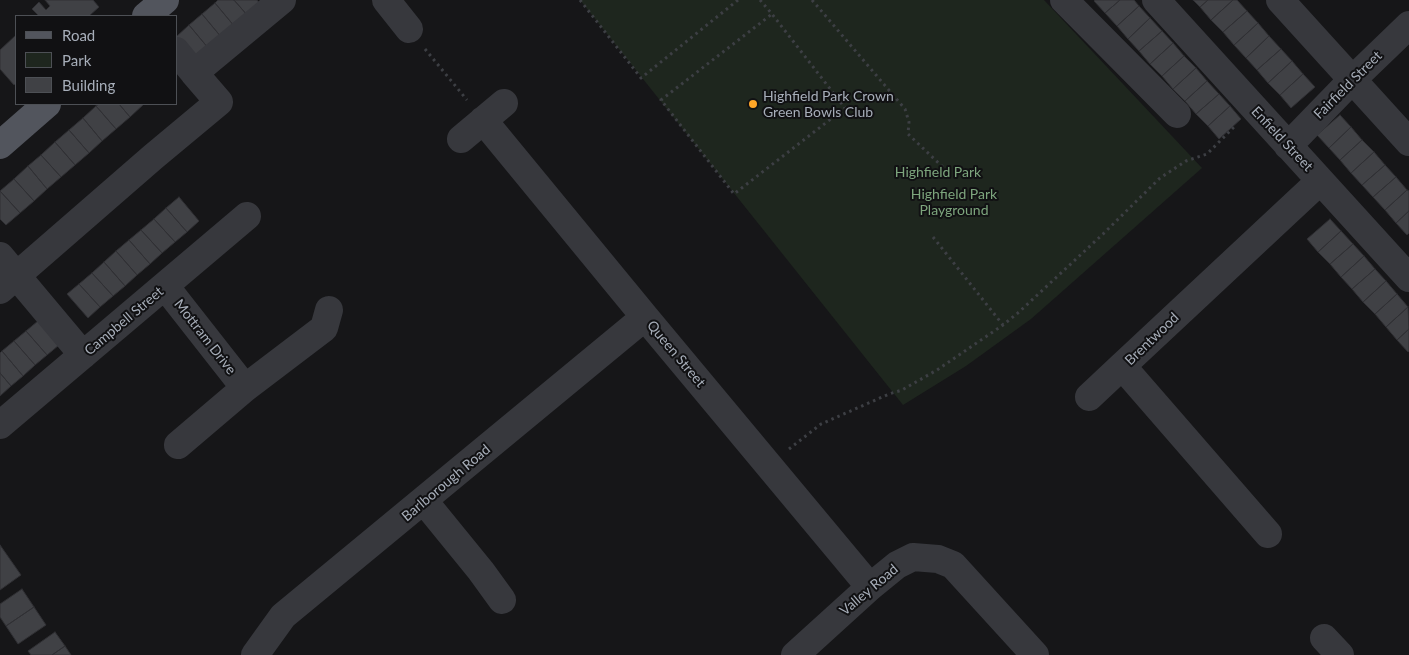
<!DOCTYPE html>
<html>
<head>
<meta charset="utf-8">
<style>
	body { margin:0 }
	#map { position:relative; width:1409px; height:655px; overflow:hidden; background:#161618; font-family:Lato,sans-serif }
	canvas { display:block }
	.legend { position:absolute; left:15px; top:15px; width:162px; height:90px; box-sizing:border-box; background:#111113; border:1px solid #4d5055; margin:0; padding:6px 9px; list-style:none; font-size:15px; color:#a7aeb9 }
	.legend li { display:flex; align-items:center; gap:10px; height:25px }
	.legend b { width:25px; border:1px solid #4d5055 }
</style>
</head>
<body>
<div id="map">
<canvas width="1409" height="655"></canvas>
<ul class="legend">
<li><b style="height:6px;background:#52555d"></b>Road</li>
<li><b style="height:14px;background:#1e261e"></b>Park</li>
<li><b style="height:14px;background:#404145"></b>Building</li>
</ul>
</div>
<script>
const context = document.querySelector('canvas').getContext('2d');
context.lineJoin = 'round';
function paint(path, color) { context.fillStyle = color; context.fill(path, 'evenodd'); }
const shape = rows => new Path2D(rows.map(r => 'M' + r).join(''));
function stroke(path, color, width, dash) { context.strokeStyle = color; context.lineWidth = width; context.lineCap = dash ? 'butt' : 'round'; context.setLineDash(dash || []); context.stroke(path); }
function drawText(font, color, halo, rows, align = 'center') {
  context.font = font + ' Lato,sans-serif'; context.lineWidth = 4; context.setLineDash([]); context.textBaseline = 'middle'; context.strokeStyle = halo; context.fillStyle = color; for (const [text, x, y, turn = 0] of rows) {
    context.save(); context.translate(x, y); context.rotate((+turn || 0) * Math.PI / 180); context.textAlign = isNaN(turn) ? turn : align; if (halo) context.strokeText(text, 0, 0); context.fillText(text, 0, 0); context.restore();
  }
}
paint(shape([
	[580,0,1044,0,1202,168,1031,319,966,366,903,405]
]), '#1e261e');
const building = shape([
	[45,0,93,0,99,7,89,16,39,16,32,9,39,2,46,10,50,6,45,0],
	[218,0,234,0,248,16,235,27,215,3,218,0],
	[234,0,257,0,261,5,248,16,234,0],
	[1095,0,1120,0,1105,13,1094,1,1095,0],
	[1120,0,1134,0,1139,6,1117,26,1105,13,1120,0],
	[1193,0,1208,0,1200,7,1193,0],
	[1208,0,1233,0,1211,20,1200,7,1208,0],
	[1233,0,1237,0,1247,11,1223,32,1211,20,1233,0],
	[215,3,235,27,222,38,202,14,215,3],
	[1139,6,1150,18,1128,39,1117,26,1139,6],
	[1247,11,1258,23,1234,45,1223,32,1247,11],
	[202,14,222,38,209,49,189,25,202,14],
	[1150,18,1162,31,1139,51,1128,39,1150,18],
	[1258,23,1269,36,1246,58,1234,45,1258,23],
	[189,25,209,49,196,60,176,37,189,25],
	[1162,31,1173,43,1150,64,1139,51,1162,31],
	[16,35,16,83,14,85,0,69,0,50,16,35],
	[1269,36,1281,49,1257,70,1246,58,1269,36],
	[1173,43,1184,56,1162,76,1150,64,1173,43],
	[1281,49,1292,61,1268,83,1257,70,1281,49],
	[1184,56,1196,68,1173,89,1162,76,1184,56],
	[1292,61,1303,74,1280,95,1268,83,1292,61],
	[1196,68,1207,81,1185,101,1173,89,1196,68],
	[1303,74,1315,87,1291,108,1280,95,1303,74],
	[1207,81,1219,94,1196,114,1185,101,1207,81],
	[1219,94,1230,106,1208,126,1196,114,1219,94],
	[99,104,119,104,130,117,116,129,96,106,99,104],
	[119,104,144,104,130,117,119,104],
	[96,106,116,129,102,141,83,118,96,106],
	[1230,106,1241,119,1219,139,1208,126,1230,106],
	[1340,115,1351,127,1329,148,1317,135,1340,115],
	[83,118,102,141,89,153,69,130,83,118],
	[1351,127,1362,140,1340,160,1329,148,1351,127],
	[69,130,89,153,75,165,55,142,69,130],
	[1362,140,1374,152,1351,173,1340,160,1362,140],
	[55,142,75,165,61,177,41,155,55,142],
	[1374,152,1385,165,1362,185,1351,173,1374,152],
	[41,155,61,177,47,189,28,166,41,155],
	[1385,165,1396,177,1373,197,1362,185,1385,165],
	[28,166,47,189,34,201,14,179,28,166],
	[1396,177,1407,190,1385,210,1373,197,1396,177],
	[14,179,34,201,20,213,0,191,14,179],
	[1407,190,1409,191,1409,211,1396,223,1385,210,1407,190],
	[0,191,20,213,6,225,0,219,0,191],
	[179,197,199,221,187,232,166,208,179,197],
	[166,208,187,232,175,242,154,219,166,208],
	[1409,211,1409,233,1407,235,1396,223,1409,211],
	[154,219,175,242,162,253,141,230,154,219],
	[1330,219,1341,231,1318,252,1307,239,1330,219],
	[141,230,162,253,150,264,129,240,141,230],
	[1341,231,1353,244,1330,264,1318,252,1341,231],
	[129,240,150,264,137,275,116,251,129,240],
	[1353,244,1364,256,1341,277,1330,264,1353,244],
	[116,251,137,275,125,286,104,262,116,251],
	[1364,256,1375,269,1352,289,1341,277,1364,256],
	[104,262,125,286,113,296,92,273,104,262],
	[1375,269,1386,281,1363,302,1352,289,1375,269],
	[92,273,113,296,100,307,79,284,92,273],
	[1386,281,1397,294,1375,314,1363,302,1386,281],
	[79,284,100,307,88,318,67,294,79,284],
	[1397,294,1408,307,1386,327,1375,314,1397,294],
	[1408,307,1409,329,1397,340,1386,327,1408,307],
	[38,321,59,345,47,355,26,331,38,321],
	[1409,329,1409,351,1408,352,1397,340,1409,329],
	[26,331,47,355,35,365,14,341,26,331],
	[14,341,35,365,23,376,2,351,14,341],
	[2,351,23,376,11,386,0,373,0,353,2,351],
	[0,373,11,386,0,396,0,373],
	[0,545,21,575,0,590,0,545],
	[22,589,34,607,6,626,0,617,0,604,22,589],
	[34,607,46,625,18,644,6,626,34,607],
	[55,632,65,646,52,655,31,655,28,651,55,632],
	[65,646,71,655,52,655,65,646]
]);
paint(building, '#404145');
stroke(building, '#303034', 1);
stroke(shape([
	[580,0,641,78,738,0],
	[760,0,772,14,845,108,734,194,661,100,772,14],
	[812,0,905,109,909,122,908,134,948,172],
	[425,49,467,100],
	[933,237,1003,325],
	[789,449,821,424,889,394,902,390,937,370,1003,325,1019,312,1103,234,1160,178,1186,161,1207,154,1236,125]
]), '#3d3f44', 3, [2.5, 4]);
stroke(shape([
	[386,0,409,29],
	[1064,0,1177,114],
	[1156,0,1409,278],
	[1280,0,1409,142],
	[176,51,194,73],
	[483,120,645,317,870,587],
	[461,139,504,103],
	[1288,146,1352,80,1409,25],
	[0,256,83,355],
	[165,286,245,388],
	[0,290,153,157,219,102,194,73,282,0],
	[1089,397,1122,366],
	[0,425,247,216],
	[178,445,245,388,324,328,329,310],
	[424,501,481,571,502,600],
	[1268,534,1122,366,1320,181],
	[1324,638,1340,655],
	[255,655,283,616,645,317],
	[795,655,870,587,897,565,913,557,938,559,953,565,1035,655]
]), '#37383d', 28);
stroke(shape([
	[146,16,165,0],
	[0,145,47,104]
]), '#52555d', 28);
for (const [x, y, r, color] of [
	[753,104,5,"#ffa627"]
]) { const dot = new Path2D(); dot.arc(x, y, r, 0, 2 * Math.PI); context.fillStyle = color; context.fill(dot); stroke(dot, '#111113', 2); }
drawText('14px', '#a7aeb9', '#111113', [
	["Fairfield Street",1348,85,-45],
	["Enfield Street",1282,139,47],
	["Campbell Street",124,321,-40],
	["Mottram Drive",205,337,52],
	["Brentwood",1152,339,-44],
	["Queen Street",676,354,50],
	["Barlborough Road",446,483,-40],
	["Valley Road",869,590,-40]
]);
drawText('14px', '#a7aeb9', '#111113', [
	["Highfield Park Crown",763,96],
	["Green Bowls Club",763,112]
], 'left');
drawText('14px', '#7da57d', '#111113', [
	["Highfield Park",938,172],
	["Highfield Park",954,194],
	["Playground",954,210]
]);
</script>
</body>
</html>
